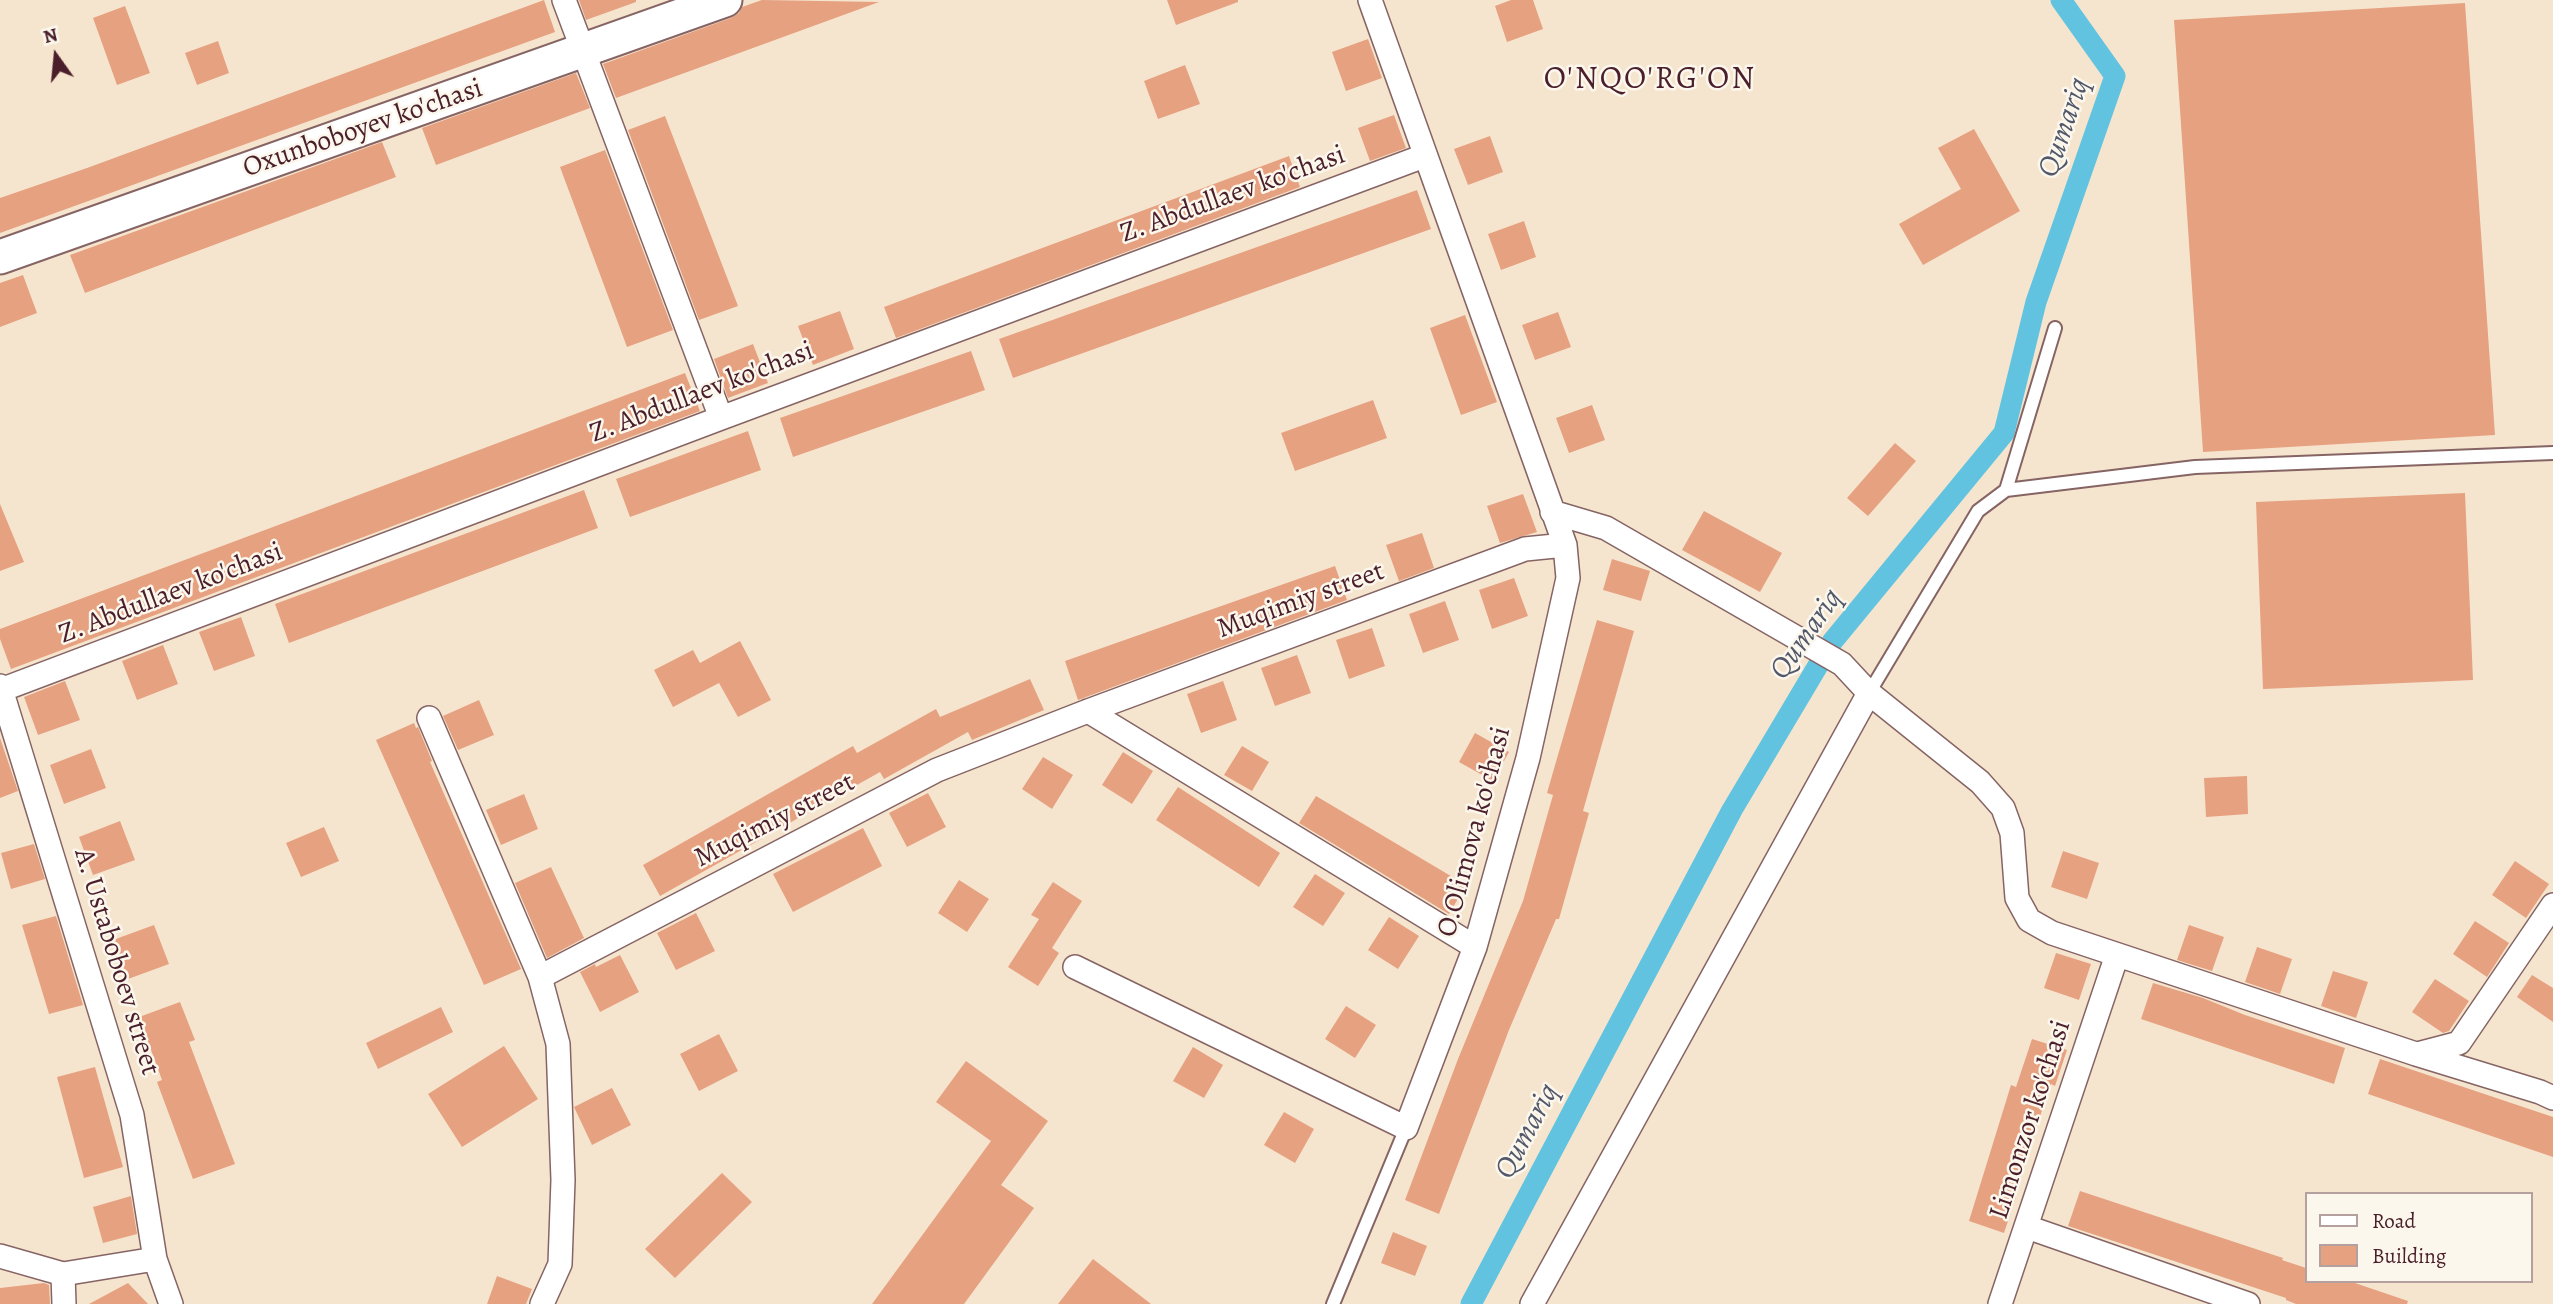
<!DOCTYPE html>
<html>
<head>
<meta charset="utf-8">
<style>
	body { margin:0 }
	#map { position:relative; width:2553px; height:1304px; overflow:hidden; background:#f6e5ce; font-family:Alegreya,serif }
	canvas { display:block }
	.legend { position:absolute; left:2305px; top:1192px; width:228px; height:91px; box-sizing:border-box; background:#fbf7ec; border:2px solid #b4a19f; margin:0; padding:9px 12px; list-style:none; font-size:21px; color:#4a1f2b }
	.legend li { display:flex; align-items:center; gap:14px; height:35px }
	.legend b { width:35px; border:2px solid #b4a19f }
	.north { position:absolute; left:21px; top:21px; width:70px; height:70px; -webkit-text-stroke:5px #fbf7ec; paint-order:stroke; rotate:345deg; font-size:19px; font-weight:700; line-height:28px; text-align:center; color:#4a1f2b }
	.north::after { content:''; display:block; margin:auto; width:24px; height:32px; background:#4a1f2b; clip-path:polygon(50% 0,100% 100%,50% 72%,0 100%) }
</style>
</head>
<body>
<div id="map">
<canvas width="2553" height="1304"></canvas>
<ul class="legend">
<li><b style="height:9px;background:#fff"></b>Road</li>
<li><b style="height:19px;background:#e6a181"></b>Building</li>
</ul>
<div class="north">N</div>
</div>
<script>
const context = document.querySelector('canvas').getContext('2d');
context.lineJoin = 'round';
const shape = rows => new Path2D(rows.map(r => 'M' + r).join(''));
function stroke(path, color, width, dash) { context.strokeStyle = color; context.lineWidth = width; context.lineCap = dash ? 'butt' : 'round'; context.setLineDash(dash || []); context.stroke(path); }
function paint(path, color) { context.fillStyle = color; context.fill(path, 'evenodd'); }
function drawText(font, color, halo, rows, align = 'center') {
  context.font = font + ' Alegreya,serif'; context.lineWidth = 5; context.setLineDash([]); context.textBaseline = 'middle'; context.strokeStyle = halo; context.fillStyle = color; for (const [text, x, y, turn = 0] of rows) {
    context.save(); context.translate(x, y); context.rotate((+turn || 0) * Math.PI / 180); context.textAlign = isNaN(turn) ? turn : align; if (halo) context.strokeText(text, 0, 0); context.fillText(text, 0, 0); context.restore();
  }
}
stroke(shape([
	[1471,1304,1732,810,1832,642,2004,433,2036,302,2115,76,2061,0]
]), '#61c3df', 21);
paint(shape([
	[544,0,555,32,0,233,0,198,87,168],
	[579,0,636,0,636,2,586,20],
	[762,0,879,2,616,98,603,64,731,18,739,13,742,7],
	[1167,0,1238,0,1238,2,1176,25],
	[1511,0,1533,0,1543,29,1507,42,1495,6],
	[2465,3,2495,435,2203,452,2174,20],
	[125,6,150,73,117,85,93,18],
	[1368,39,1382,78,1346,91,1332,52],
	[218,41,229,73,197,85,185,53],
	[1185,65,1200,104,1158,119,1144,81],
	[576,73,590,108,436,165,422,128],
	[1394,115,1406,148,1370,161,1358,128],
	[665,116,738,306,699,320,628,130],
	[1974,129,2020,211,1923,265,1899,224,1961,189,1938,148],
	[1490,136,1503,172,1468,185,1454,149],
	[382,142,396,177,85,293,70,255],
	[605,150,673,330,627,347,560,167],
	[1289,156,1300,187,896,338,884,307],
	[1417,190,1431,229,1013,378,999,339],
	[1524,221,1536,257,1501,270,1488,234],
	[23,275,37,313,0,327,0,283],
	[840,311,854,349,813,365,798,326],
	[1558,312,1571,347,1535,360,1522,325],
	[1465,315,1497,402,1461,415,1430,328],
	[753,344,768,383,728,398,714,359],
	[971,351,985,390,793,457,780,418],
	[685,373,700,411,11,669,0,639,0,629],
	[1373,400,1387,438,1295,471,1281,433],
	[1592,405,1605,440,1569,453,1556,418],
	[748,431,761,470,630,517,616,479],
	[1895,443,1916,461,1868,516,1847,498],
	[584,490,598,528,289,643,275,604],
	[2465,493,2473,680,2263,689,2256,502],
	[1523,494,1537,532,1500,543,1487,506],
	[0,504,24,562,0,571],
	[1704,511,1782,553,1760,592,1682,550],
	[1422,533,1434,568,1399,581,1386,545],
	[1612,559,1650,571,1641,601,1603,590],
	[1335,566,1347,600,1078,700,1065,661],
	[1514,578,1528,616,1492,629,1479,590],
	[1445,601,1459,640,1423,653,1409,614],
	[241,617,255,656,214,671,199,632],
	[1597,620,1634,631,1583,811,1589,813,1559,919,1556,919,1509,1030,1439,1214,1405,1200,1458,1059,1523,901,1553,795,1547,793],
	[1372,628,1385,666,1349,679,1336,640],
	[740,641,771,700,738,717,719,683,673,707,654,670,693,650,700,663],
	[163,645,178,684,137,700,122,661],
	[1297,655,1311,693,1275,706,1261,668],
	[1030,679,1044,710,972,740,968,732,884,779,880,772,660,896,643,865,853,746,857,753,936,709,940,717],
	[65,681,80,720,38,735,24,697],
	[1223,681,1237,720,1201,733,1187,694],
	[479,700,494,735,458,750,443,716],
	[414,723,416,728,418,727,432,761,430,762,521,969,484,985,376,740],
	[1475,733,1509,752,1493,781,1459,762],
	[0,738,18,791,0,798],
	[1242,746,1269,762,1252,791,1224,775],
	[91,749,106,788,64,804,50,765],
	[1123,752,1153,771,1132,804,1102,785],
	[1043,757,1073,775,1052,809,1022,789],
	[2247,776,2248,814,2206,817,2204,778],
	[1178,787,1280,853,1259,887,1156,820],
	[928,793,946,827,907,847,889,813],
	[524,794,538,829,501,845,486,810],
	[1316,796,1466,885,1449,914,1299,823],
	[120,821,135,860,93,875,79,837],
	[324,827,339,861,301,877,286,843],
	[863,828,882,866,793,912,773,874],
	[34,844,45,879,11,889,1,853],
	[2063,851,2099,863,2087,899,2051,887],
	[2515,861,2549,884,2526,918,2492,895],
	[551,867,584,938,547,958,515,883],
	[1315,874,1345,893,1323,926,1293,907],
	[959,880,989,899,967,932,938,913],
	[1053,882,1082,901,1052,948,1059,953,1038,986,1008,967,1039,919,1031,915],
	[696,913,715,951,676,970,657,933],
	[56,916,83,1005,49,1014,22,925],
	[1389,917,1419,936,1398,969,1368,950],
	[2475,921,2509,943,2487,977,2453,954],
	[154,925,169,964,128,979,113,940],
	[2189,925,2224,937,2212,971,2177,960],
	[2257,947,2292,959,2280,994,2245,982],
	[2056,953,2091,964,2079,1000,2044,988],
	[620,955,639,992,600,1012,580,972,595,964,596,967],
	[2333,971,2368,982,2356,1018,2321,1006],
	[2532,975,2553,988,2553,1022,2517,997],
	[2435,979,2469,1001,2449,1031,2443,1033,2412,1012],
	[2153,983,2203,998,2245,1015,2345,1048,2334,1084,2141,1019],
	[180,1002,195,1040,189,1042,235,1164,193,1179,157,1082,162,1080,139,1017],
	[1346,1006,1376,1025,1355,1058,1325,1039],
	[441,1007,453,1032,378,1069,366,1043],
	[719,1034,738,1071,699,1091,680,1054],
	[2032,1039,2067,1050,2055,1086,2051,1084,2013,1196,2016,1197,2004,1233,1969,1221,2011,1085,2016,1087],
	[504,1046,538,1099,462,1147,428,1094],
	[1193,1047,1223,1065,1204,1098,1173,1081],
	[2380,1059,2553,1117,2553,1157,2368,1094],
	[966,1061,1048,1121,1001,1185,1034,1208,964,1304,872,1304,991,1141,936,1102],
	[95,1067,123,1167,84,1178,57,1077],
	[612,1088,631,1125,592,1145,574,1107],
	[1284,1112,1314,1129,1295,1163,1264,1145],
	[722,1173,752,1202,675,1278,645,1249],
	[2080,1191,2283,1258,2282,1260,2306,1268,2306,1281,2349,1281,2408,1301,2407,1304,2296,1304,2286,1300,2286,1298,2068,1226],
	[131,1196,137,1234,103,1243,93,1207],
	[1393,1232,1427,1246,1415,1276,1381,1263],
	[1093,1259,1151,1304,1058,1304],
	[497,1276,532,1289,526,1304,487,1304],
	[44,1283,49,1285,50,1304,0,1304,0,1288],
	[128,1283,148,1304,89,1304]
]), '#e6a181');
const service = shape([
	[2006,490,2195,467,2553,453],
	[1869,693,1978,511,2006,490,2055,328],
	[1333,1304,1406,1128]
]);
const minor = shape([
	[564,0,721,418],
	[1552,512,1606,528,1842,664,1869,693,1980,782,2003,808,2012,833,2017,898,2029,920,2052,933,2416,1054,2540,1092,2553,1098],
	[0,686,132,1115,155,1259,171,1304],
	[1,690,721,418,1424,156],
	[1088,711,1475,947],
	[429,718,540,977,558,1044,563,1180,560,1264,542,1304],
	[1075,967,1406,1128,1475,947,1528,758,1568,578,1565,545,1370,0],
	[540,977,937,770,1088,711,1525,549,1565,545],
	[2417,1054,2459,1043,2553,905],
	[2027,1227,2248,1304],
	[0,1256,63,1274,155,1259],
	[63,1274,64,1304],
	[1532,1304,1869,693],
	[2000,1304,2117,955]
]);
const secondary = shape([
	[0,257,725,0]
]);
stroke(service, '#866464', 16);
stroke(minor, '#866464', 26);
stroke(secondary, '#866464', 37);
stroke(service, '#fff', 12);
stroke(minor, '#fff', 23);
stroke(secondary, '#fff', 33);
drawText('28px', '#4a1f2b', '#fbf7ec', [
	["Oxunboboyev ko'chasi",363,129,-19],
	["Z. Abdullaev ko'chasi",1233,195,-20],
	["Z. Abdullaev ko'chasi",702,393,-21],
	["Z. Abdullaev ko'chasi",171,594,-21],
	["Muqimiy street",1301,601,-20],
	["Muqimiy street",775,821,-27],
	["O.Olimova ko'chasi",1475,832,-75],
	["A. Ustaboboev street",116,962,73],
	["Limonzor ko'chasi",2031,1120,-72]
]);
drawText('italic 30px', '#52586a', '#fbf7ec', [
	["Qumariq",2065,128,-71],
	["Qumariq",1807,635,-55],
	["Qumariq",1528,1132,-62]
]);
context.letterSpacing = '2px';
drawText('32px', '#4a1f2b', '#fbf7ec', [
	["O'NQO'RG'ON",1650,80]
]);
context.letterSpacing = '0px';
</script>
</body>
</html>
